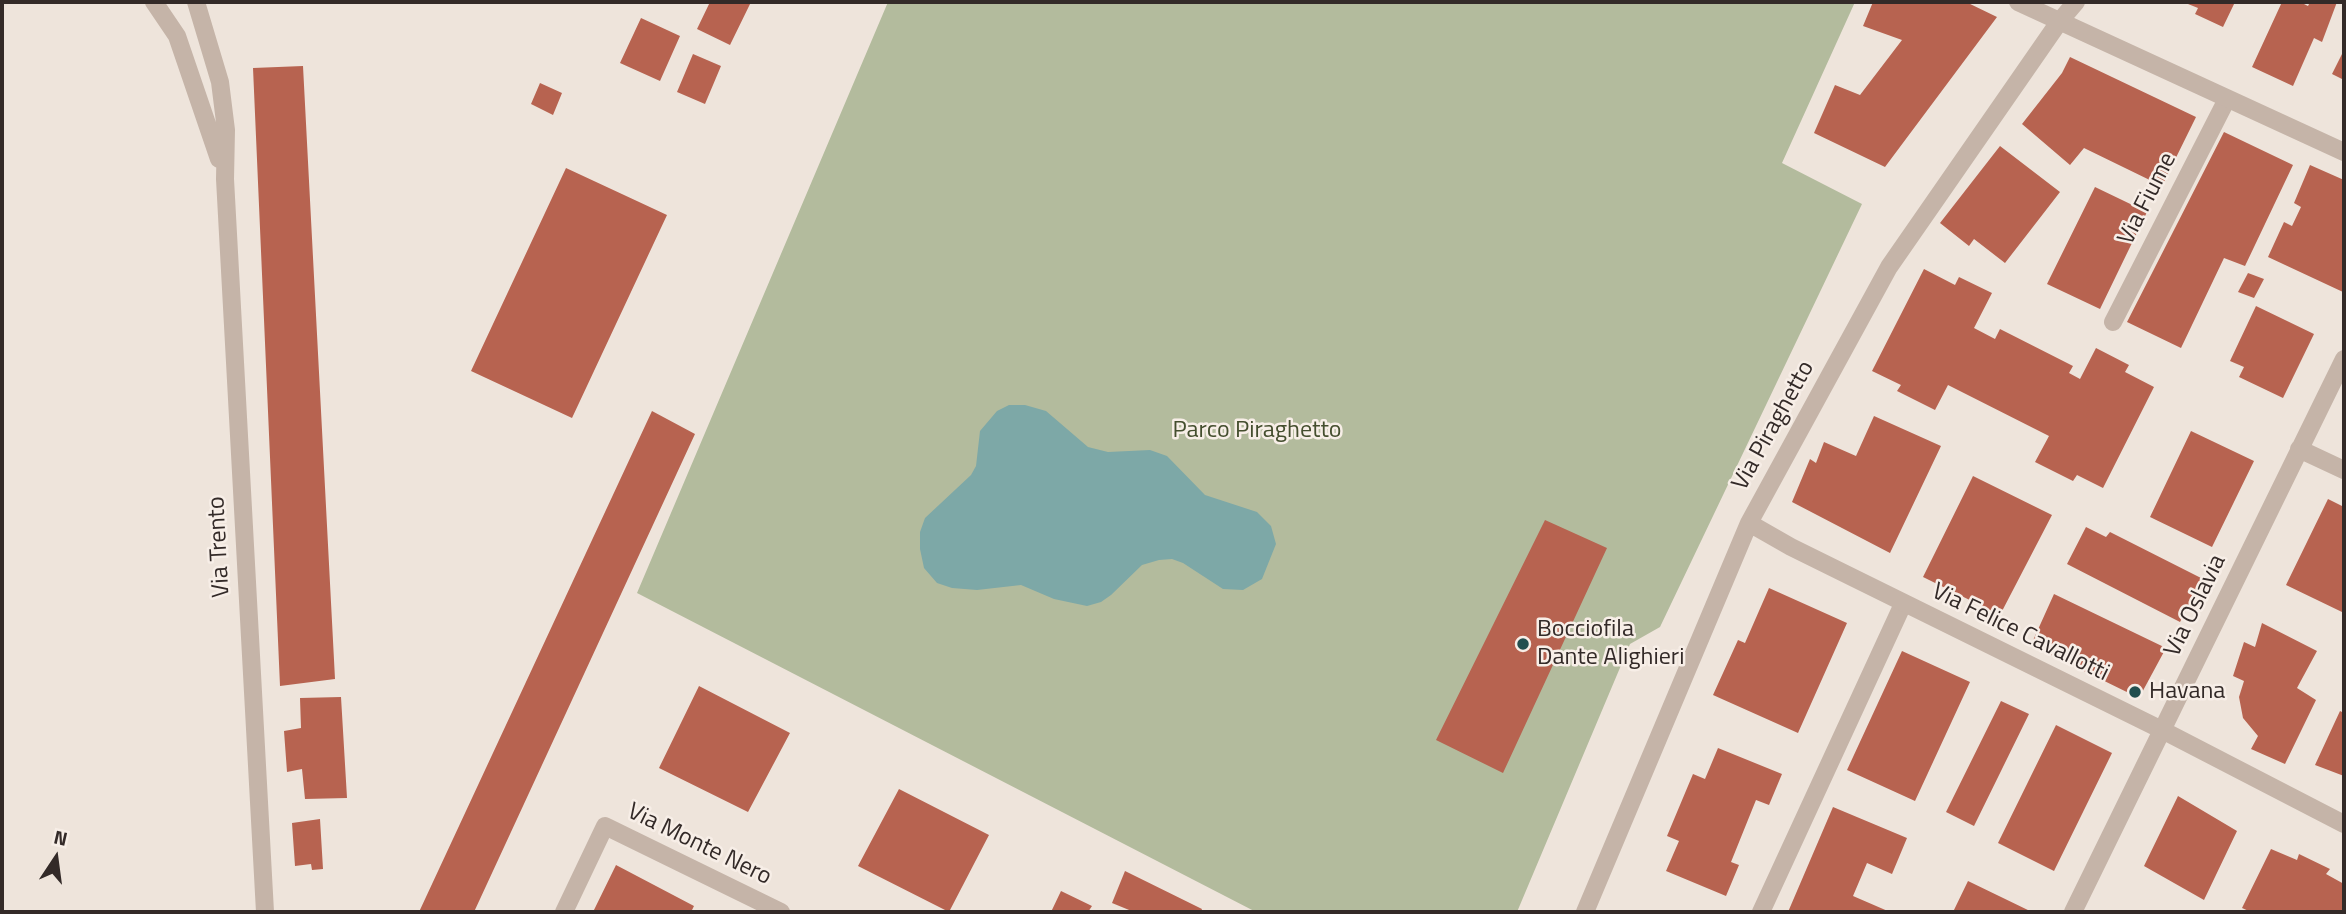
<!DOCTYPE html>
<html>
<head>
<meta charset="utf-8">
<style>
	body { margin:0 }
	#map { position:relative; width:2346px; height:914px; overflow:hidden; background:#eee4db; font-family:"Titillium Web",sans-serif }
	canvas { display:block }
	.frame { position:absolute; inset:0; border:4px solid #332a28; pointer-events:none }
	.north { position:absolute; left:21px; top:823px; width:70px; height:70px; -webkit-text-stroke:5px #f7eee7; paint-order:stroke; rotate:13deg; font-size:19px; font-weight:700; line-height:28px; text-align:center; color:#332a28 }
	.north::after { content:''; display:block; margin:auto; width:24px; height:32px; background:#332a28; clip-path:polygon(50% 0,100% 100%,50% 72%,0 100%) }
</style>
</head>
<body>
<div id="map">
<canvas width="2346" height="914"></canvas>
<div class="frame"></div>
<div class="north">N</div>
</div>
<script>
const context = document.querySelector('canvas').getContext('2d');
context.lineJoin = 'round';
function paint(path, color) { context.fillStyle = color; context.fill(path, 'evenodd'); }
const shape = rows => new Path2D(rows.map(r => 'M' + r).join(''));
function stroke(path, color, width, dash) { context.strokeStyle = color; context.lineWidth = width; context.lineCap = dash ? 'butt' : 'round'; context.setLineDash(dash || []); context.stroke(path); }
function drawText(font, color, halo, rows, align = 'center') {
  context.font = font + ' "Titillium Web",sans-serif'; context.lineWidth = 5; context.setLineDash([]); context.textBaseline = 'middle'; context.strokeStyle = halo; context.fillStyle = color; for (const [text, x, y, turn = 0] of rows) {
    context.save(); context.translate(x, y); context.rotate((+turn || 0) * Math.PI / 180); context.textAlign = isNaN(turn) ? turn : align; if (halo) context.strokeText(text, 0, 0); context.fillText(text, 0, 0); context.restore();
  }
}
paint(shape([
	[888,2,1855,2,1782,163,1862,204,1660,627,1630,644,1517,912,1256,912,637,593]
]), '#b3bb9d');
paint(shape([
	[1009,405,1025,405,1046,411,1088,447,1108,452,1150,450,1167,456,1205,495,1257,512,1271,526,1276,544,1262,579,1243,590,1223,589,1183,563,1172,559,1159,560,1142,565,1111,595,1101,602,1087,606,1054,599,1021,585,977,590,952,588,937,583,924,568,920,549,920,532,925,518,971,475,976,466,980,431,997,411]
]), '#7da8a7');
paint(shape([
	[710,2,751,2,730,45,697,29],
	[1873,2,1966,2,1997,17,1885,167,1814,133,1835,85,1860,95,1902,40,1863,26],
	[2183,2,2235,2,2223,27,2195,14,2198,8],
	[2282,2,2300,2,2308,6,2310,2,2337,2,2322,42,2314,38,2293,86,2252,67],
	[641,18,680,36,660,81,620,63],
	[2344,50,2344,80,2332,74],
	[693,54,721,66,705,104,677,92],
	[2070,57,2196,117,2162,186,2084,148,2070,165,2022,124,2062,73],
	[303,66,335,679,280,686,253,68],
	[540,83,562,93,553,115,531,104],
	[2224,132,2293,165,2245,266,2224,258,2181,348,2127,322],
	[2000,146,2060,192,2005,263,1974,239,1969,246,1940,223],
	[2310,165,2344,180,2343,292,2268,257,2284,222,2292,226,2301,207,2294,203],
	[566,168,667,215,572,418,471,371],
	[2095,187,2147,212,2100,309,2047,284],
	[1924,269,1955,285,1959,277,1992,293,1974,328,1995,339,2000,329,2073,366,2069,373,2080,379,2096,348,2129,365,2125,372,2154,387,2103,488,2077,475,2073,481,2035,462,2049,436,1948,385,1935,410,1897,391,1901,385,1872,371],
	[2248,273,2264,279,2254,298,2238,292],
	[2256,306,2314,334,2283,398,2239,377,2244,367,2230,361],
	[652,411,695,434,474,912,419,912],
	[1874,416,1941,446,1890,553,1792,502,1810,459,1816,463,1824,442,1856,456],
	[2191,431,2254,461,2212,547,2150,517],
	[1973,476,2052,515,2000,615,1923,577],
	[2328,499,2344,507,2342,612,2286,585],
	[1545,520,1607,548,1503,773,1436,740],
	[2086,527,2106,537,2110,532,2203,579,2180,622,2067,564],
	[1769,588,1847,623,1798,733,1713,695,1738,640,1745,643],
	[2054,594,2166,648,2139,698,2031,645],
	[2262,623,2317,651,2297,688,2316,700,2285,764,2251,749,2258,736,2243,718,2239,697,2244,681,2233,676,2244,642,2255,647],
	[1902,651,1970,682,1915,801,1847,770],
	[699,686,790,733,748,812,659,768],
	[341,697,347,798,305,799,302,769,287,772,284,731,301,728,300,698],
	[2001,701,2029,714,1974,826,1946,812],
	[2340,711,2344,713,2344,776,2315,765],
	[2056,725,2112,753,2054,871,1998,843],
	[1718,748,1782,774,1769,805,1756,800,1731,862,1739,865,1726,896,1666,871,1679,841,1667,836,1693,774,1705,779],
	[899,789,989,835,949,912,858,866],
	[2178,796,2237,831,2204,900,2144,866],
	[1833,807,1907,838,1892,874,1867,863,1853,896,1890,912,1788,912],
	[320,819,323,869,312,870,311,864,295,866,292,823],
	[2271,849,2297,860,2299,854,2330,869,2326,874,2344,884,2344,905,2341,912,2251,912,2242,908],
	[616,865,694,906,691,912,593,912],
	[1125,871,1202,909,1201,912,1134,912,1112,903],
	[1968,881,2032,912,1953,912],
	[1061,891,1092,906,1088,912,1051,912]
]), '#b76350');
stroke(shape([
	[2113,322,2227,99],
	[1761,912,1903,604]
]), '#c5b4a8', 18);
stroke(shape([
	[2018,2,2344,152],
	[2299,449,2344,470],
	[1749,523,1791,547,2164,731,2344,824],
	[564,912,605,826,781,912],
	[1585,912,1749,523,1889,267,2059,22,2076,2],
	[2073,912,2344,359]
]), '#c5b4a8', 18);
stroke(shape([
	[154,2,177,36,219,159],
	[196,2,220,82,226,130,225,179,265,912]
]), '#c5b4a8', 18);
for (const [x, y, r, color] of [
	[1523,644,7,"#224f4f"],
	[2135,692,7,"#224f4f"]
]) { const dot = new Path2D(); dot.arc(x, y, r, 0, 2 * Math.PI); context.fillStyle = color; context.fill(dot); stroke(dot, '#f7eee7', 2.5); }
drawText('24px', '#332a28', '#f7eee7', [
	["Via Fiume",2148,199,-63],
	["Via Piraghetto",1774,426,-61],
	["Via Trento",220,547,-93],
	["Via Oslavia",2196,606,-64],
	["Via Felice Cavallotti",2020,633,26],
	["Via Monte Nero",699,845,26]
]);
drawText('24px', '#444e2e', '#f7eee7', [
	["Parco Piraghetto",1257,431]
]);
drawText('24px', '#332a28', '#f7eee7', [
	["Bocciofila",1537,630],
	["Dante Alighieri",1537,658],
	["Havana",2149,692]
], 'left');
</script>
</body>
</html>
